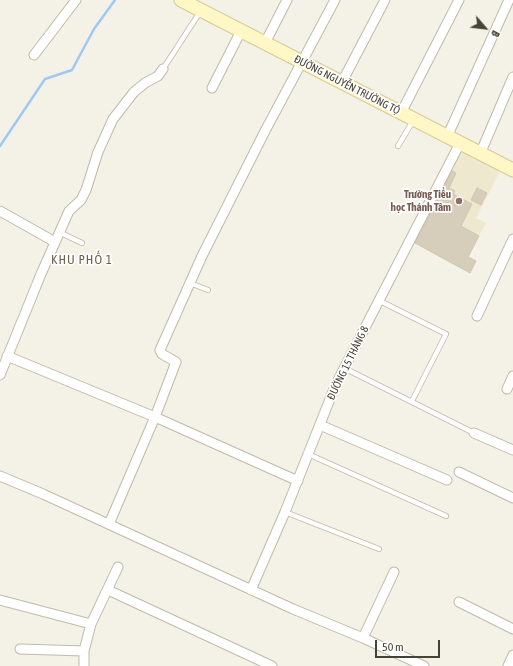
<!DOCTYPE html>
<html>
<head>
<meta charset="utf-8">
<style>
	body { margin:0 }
	#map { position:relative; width:513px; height:666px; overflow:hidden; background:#f4f1e6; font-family:"Asap Condensed",sans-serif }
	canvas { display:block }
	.north { position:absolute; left:465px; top:8px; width:40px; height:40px; -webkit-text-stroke:3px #fff; paint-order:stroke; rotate:118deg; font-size:11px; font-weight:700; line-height:16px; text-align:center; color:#474235 }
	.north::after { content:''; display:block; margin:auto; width:14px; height:18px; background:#474235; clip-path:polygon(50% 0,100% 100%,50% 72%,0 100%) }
	.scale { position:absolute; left:375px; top:640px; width:65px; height:18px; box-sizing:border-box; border:2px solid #474235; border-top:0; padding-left:5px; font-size:12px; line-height:14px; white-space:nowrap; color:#474235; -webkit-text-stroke:3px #fff; paint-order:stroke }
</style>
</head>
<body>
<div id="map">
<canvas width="513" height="666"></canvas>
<div class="north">B</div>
<div class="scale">50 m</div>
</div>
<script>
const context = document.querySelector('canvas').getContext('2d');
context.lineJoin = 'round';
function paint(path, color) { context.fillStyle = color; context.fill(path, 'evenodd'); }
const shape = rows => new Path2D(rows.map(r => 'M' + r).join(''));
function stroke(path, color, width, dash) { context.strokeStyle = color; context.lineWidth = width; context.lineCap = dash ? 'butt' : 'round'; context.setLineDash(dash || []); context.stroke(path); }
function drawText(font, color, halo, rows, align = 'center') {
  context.font = font + ' "Asap Condensed",sans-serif'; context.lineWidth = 3.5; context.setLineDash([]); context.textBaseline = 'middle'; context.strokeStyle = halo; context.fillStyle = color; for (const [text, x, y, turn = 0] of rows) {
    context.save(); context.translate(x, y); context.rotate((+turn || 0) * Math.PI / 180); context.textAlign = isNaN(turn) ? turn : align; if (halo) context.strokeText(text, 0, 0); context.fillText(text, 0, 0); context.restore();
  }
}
paint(shape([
	[460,149,501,169,476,218,486,223,468,256,476,261,470,273,413,241]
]), '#eee8cf');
stroke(shape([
	[0,146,45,79,72,70,94,29,115,0]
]), '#9fc9f4', 2.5);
const building = shape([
	[452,171,456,173,449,188,455,191,453,194,472,204,461,226,479,236,468,257,476,261,470,273,415,243,452,171],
	[477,188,487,193,481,205,471,200,477,188]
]);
paint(building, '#d6cebb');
stroke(building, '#d1c7ae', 1);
const lane = shape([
	[163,69,200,12],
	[398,146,413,121],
	[59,232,82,243],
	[190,283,208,290],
	[380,301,446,334,412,401],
	[344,368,474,433],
	[308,454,446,516],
	[285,512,379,549]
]);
const street = shape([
	[265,43,287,0],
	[34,55,76,0],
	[342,82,385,0],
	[212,88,241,31],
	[401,113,459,0],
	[447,137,509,0],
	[480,154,513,77],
	[0,211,55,242],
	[477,316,513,239],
	[7,356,155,417,298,481],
	[0,375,41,274,69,211,81,200,86,190,98,152,113,119,134,92,145,83,158,76,163,69],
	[507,389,513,376],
	[320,425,447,480],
	[474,433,513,450],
	[459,472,513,498],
	[0,476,43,494,293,609,363,638,424,666],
	[109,524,155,417,176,362,162,354,160,350,202,256,265,131,335,0],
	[108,590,272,666],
	[251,590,285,512,336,384,460,143],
	[0,600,91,624],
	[459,602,513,629],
	[363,638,394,572],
	[20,649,84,651],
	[84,666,84,651,91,624,118,567],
	[508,666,513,655]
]);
const secondary = shape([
	[181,0,513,170]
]);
stroke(lane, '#c0baa8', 6);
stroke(street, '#c0baa8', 11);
stroke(secondary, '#d7cb94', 15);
stroke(lane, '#fff', 4.5);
stroke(street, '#fff', 9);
stroke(secondary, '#fff7c5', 13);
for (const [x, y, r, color] of [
	[459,201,4,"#8d6e63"]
]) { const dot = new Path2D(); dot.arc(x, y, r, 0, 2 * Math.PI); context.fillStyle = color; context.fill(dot); stroke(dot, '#fff', 1.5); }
drawText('11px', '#474235', '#fff', [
	["ĐƯỜNG NGUYỄN TRƯỜNG TỘ",347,85,27],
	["ĐƯỜNG 15 THÁNG 8",348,363,-64]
]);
drawText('bold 11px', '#785e54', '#fff', [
	["Trường Tiểu",451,195],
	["học Thánh Tâm",451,208]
], 'right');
context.letterSpacing = '1px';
drawText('13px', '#6b614c', '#fff', [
	["KHU PHỐ 1",82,260]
]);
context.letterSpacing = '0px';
</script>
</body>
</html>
